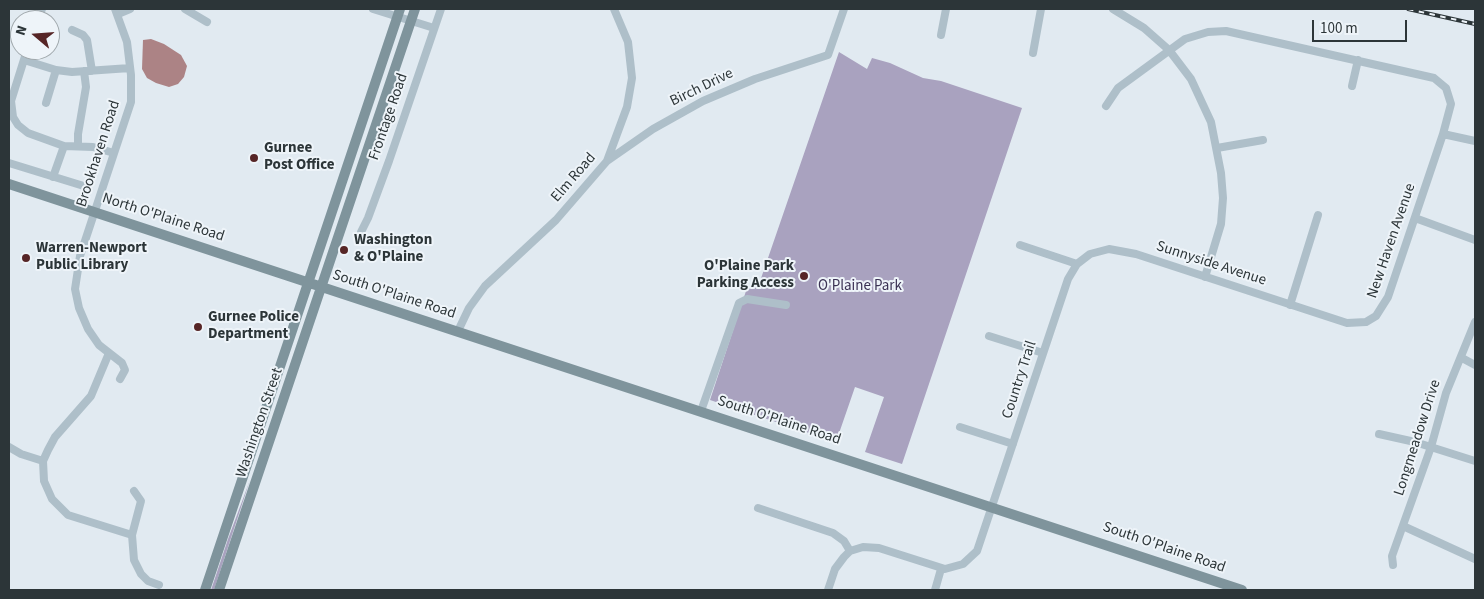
<!DOCTYPE html>
<html>
<head>
<meta charset="utf-8">
<style>
	body { margin:0 }
	#map { position:relative; width:1484px; height:599px; overflow:hidden; background:#e1eaf1; font-family:"Source Sans 3",sans-serif }
	canvas { display:block }
	.frame { position:absolute; inset:0; border:10px solid #2c3538; pointer-events:none }
	.north { position:absolute; left:10px; top:10px; width:50px; height:50px; box-sizing:border-box; background:#eef4f9; border:1px solid #a0a8ac; border-radius:50%; rotate:288deg; font-size:14px; font-weight:700; line-height:20px; text-align:center; color:#2c3538 }
	.north::after { content:''; display:block; margin:auto; width:18px; height:22px; background:#562526; clip-path:polygon(50% 0,100% 100%,50% 72%,0 100%) }
	.scale { position:absolute; left:1312px; top:20px; width:95px; height:22px; box-sizing:border-box; border:2px solid #2c3538; border-top:0; padding-left:6px; font-size:15px; line-height:18px; white-space:nowrap; color:#2c3538; -webkit-text-stroke:4px #eef4f9; paint-order:stroke }
</style>
</head>
<body>
<div id="map">
<canvas width="1484" height="599"></canvas>
<div class="frame"></div>
<div class="north">N</div>
<div class="scale">100 m</div>
</div>
<script>
const context = document.querySelector('canvas').getContext('2d');
context.lineJoin = 'round';
function paint(path, color) { context.fillStyle = color; context.fill(path, 'evenodd'); }
const shape = rows => new Path2D(rows.map(r => 'M' + r).join(''));
function stroke(path, color, width, dash) { context.strokeStyle = color; context.lineWidth = width; context.lineCap = dash ? 'butt' : 'round'; context.setLineDash(dash || []); context.stroke(path); }
function drawText(font, color, halo, rows, align = 'center') {
  context.font = font + ' "Source Sans 3",sans-serif'; context.lineWidth = 4; context.setLineDash([]); context.textBaseline = 'middle'; context.strokeStyle = halo; context.fillStyle = color; for (const [text, x, y, turn = 0] of rows) {
    context.save(); context.translate(x, y); context.rotate((+turn || 0) * Math.PI / 180); context.textAlign = isNaN(turn) ? turn : align; if (halo) context.strokeText(text, 0, 0); context.fillText(text, 0, 0); context.restore();
  }
}
paint(shape([
	[839,52,867,69,872,58,890,63,923,78,941,81,1022,108,902,464,865,452,884,397,855,387,836,442,710,400,747,288,758,287],
	[250,480,214,590,211,590,228,539]
]), '#a9a2bf');
paint(shape([
	[151,39,164,44,181,55,187,66,184,77,178,84,169,87,156,83,147,78,142,69,143,40]
]), '#ac8385');
stroke(shape([
	[115,9,127,42,131,75,131,102,80,256,75,289,79,308,88,329,99,345,122,363,125,370,120,379],
	[185,9,207,22],
	[373,9,434,28],
	[1113,9,1144,28,1169,50,1191,79,1211,122,1221,173,1223,198,1221,224,1205,277],
	[118,14,130,9],
	[37,20,42,9],
	[72,30,83,35,87,40,92,71],
	[941,35,946,9],
	[27,50,11,101,13,117,18,125,28,133,64,146,93,147,114,153],
	[1033,53,1041,9],
	[24,60,56,70,72,72,130,68],
	[1352,86,1358,60],
	[46,103,56,70],
	[1443,134,1475,141],
	[78,146,78,134,86,87,84,71],
	[1217,148,1263,140],
	[607,161,653,129,703,101,755,79,828,55,844,9],
	[9,163,87,187],
	[53,177,64,146],
	[1415,218,1475,240],
	[361,232,368,218,389,161,441,9],
	[1020,245,1077,264],
	[1290,305,1318,215],
	[458,331,469,308,485,286,556,220,607,161,627,107,632,78,628,42,614,9],
	[989,336,1043,353],
	[109,353,91,396,55,437,48,450,43,461,44,481,52,499,68,515,132,535],
	[1462,358,1475,365],
	[701,411,739,303,747,299,786,305],
	[960,427,1013,444],
	[1379,434,1415,442,1475,461],
	[9,447,21,454,43,461],
	[134,491,141,501,132,535,134,560,141,574,148,581,159,585],
	[758,508,833,533,844,541,850,551],
	[1403,526,1475,559],
	[1393,565,1392,556,1431,447,1446,393,1475,322],
	[828,590,835,569,844,557,850,551,863,547,879,548,945,569,963,564,977,551,1068,279,1077,264,1090,254,1109,249,1136,254,1347,323,1366,322,1376,316,1388,297,1443,134,1451,104,1446,88,1434,78,1226,31,1208,32,1185,39,1118,88,1106,106],
	[935,590,941,569]
]), '#aebfc9', 8);
stroke(shape([
	[9,184,1242,590],
	[205,590,400,9],
	[219,590,415,9]
]), '#7f949c', 10);
const rail = shape([
	[1408,9,1475,24]
]);
stroke(rail, '#2c3538', 4);
stroke(rail, '#eef4f9', 2, [5.5]);
for (const [x, y, r, color] of [
	[254,158,5,"#562526"],
	[344,250,5,"#562526"],
	[26,258,5,"#562526"],
	[804,276,5,"#562526"],
	[198,327,5,"#562526"]
]) { const dot = new Path2D(); dot.arc(x, y, r, 0, 2 * Math.PI); context.fillStyle = color; context.fill(dot); stroke(dot, '#eef4f9', 2); }
drawText('15px', '#2c3538', '#eef4f9', [
	["Birch Drive",702,88,-26],
	["Frontage Road",389,117,-71],
	["Brookhaven Road",99,154,-72],
	["Elm Road",574,178,-49],
	["North O'Plaine Road",163,218,18],
	["New Haven Avenue",1392,241,-71],
	["Sunnyside Avenue",1211,264,18],
	["South O'Plaine Road",394,295,18],
	["Country Trail",1020,380,-72],
	["South O'Plaine Road",779,421,18],
	["Washington Street",260,423,-71],
	["Longmeadow Drive",1418,438,-72],
	["South O'Plaine Road",1164,548,19]
]);
drawText('bold 15px', '#2c3538', '#eef4f9', [
	["Gurnee",264,149],
	["Post Office",264,166],
	["Washington",354,241],
	["& O'Plaine",354,258],
	["Warren-Newport",36,249],
	["Public Library",36,266],
	["O'Plaine Park",794,267,"right"],
	["Parking Access",794,284,"right"],
	["Gurnee Police",208,318],
	["Department",208,335]
], 'left');
drawText('15px', '#3b3254', '#eef4f9', [
	["O'Plaine Park",860,287]
]);
</script>
</body>
</html>
